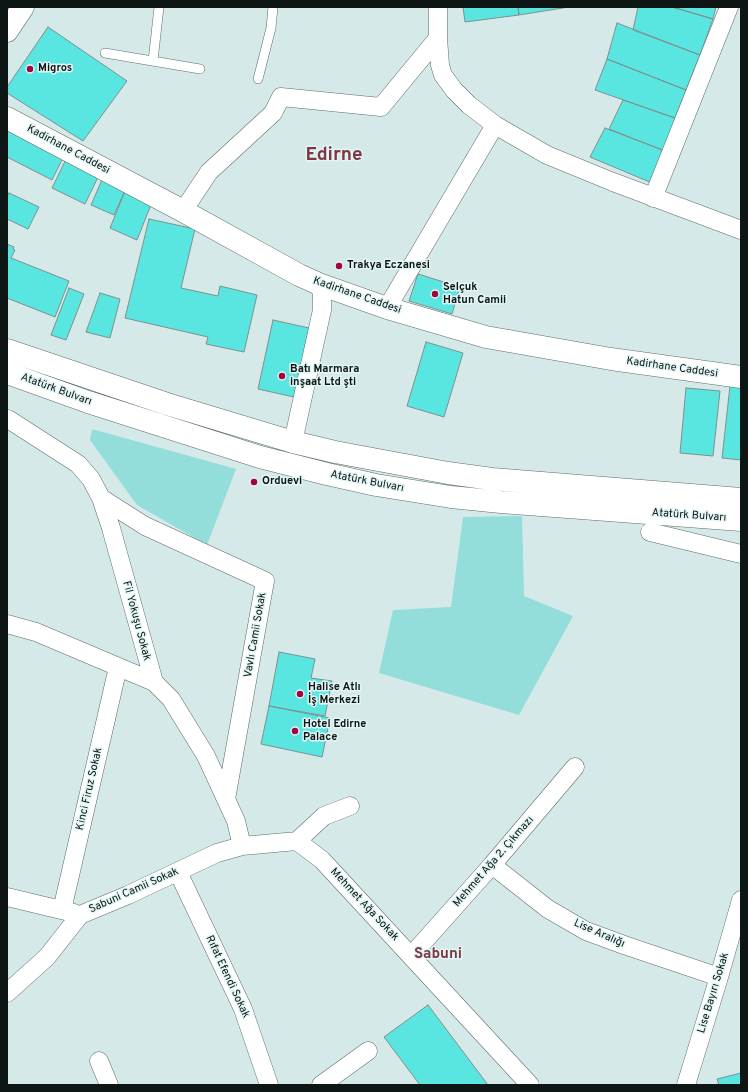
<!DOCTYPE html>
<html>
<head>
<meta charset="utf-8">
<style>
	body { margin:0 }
	#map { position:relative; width:748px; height:1092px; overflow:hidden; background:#d5e9e8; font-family:Overpass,sans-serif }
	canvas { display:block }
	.frame { position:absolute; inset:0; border:8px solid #0e1515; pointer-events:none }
</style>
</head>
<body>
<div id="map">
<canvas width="748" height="1092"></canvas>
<div class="frame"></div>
</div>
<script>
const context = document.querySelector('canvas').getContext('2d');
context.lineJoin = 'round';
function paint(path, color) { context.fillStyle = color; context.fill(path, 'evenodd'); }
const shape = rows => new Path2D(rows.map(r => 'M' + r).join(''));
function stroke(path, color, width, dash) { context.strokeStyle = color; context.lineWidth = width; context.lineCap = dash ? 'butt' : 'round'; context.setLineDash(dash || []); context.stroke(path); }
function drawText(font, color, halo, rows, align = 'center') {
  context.font = font + ' Overpass,sans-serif'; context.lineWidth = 3; context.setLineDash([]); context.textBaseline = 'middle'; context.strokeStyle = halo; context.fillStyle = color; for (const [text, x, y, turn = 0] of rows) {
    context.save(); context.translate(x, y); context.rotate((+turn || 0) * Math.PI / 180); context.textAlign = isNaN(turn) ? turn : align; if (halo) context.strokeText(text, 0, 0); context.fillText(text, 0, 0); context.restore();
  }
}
paint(shape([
	[92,429,236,469,207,545,137,505,90,440],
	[522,516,524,596,573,616,519,715,379,673,393,610,451,607,463,517]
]), '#93deda');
const building = shape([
	[463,7,518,7,519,15,465,22,463,7],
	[518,7,569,7,519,15,518,7],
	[638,7,672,7,713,19,700,55,633,30,638,7],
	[672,7,716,7,713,19,672,7],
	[617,23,700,55,686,90,607,59,617,23],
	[48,27,127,81,83,141,7,93,7,87,48,27],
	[607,59,686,90,675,118,595,90,607,59],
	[623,100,675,118,665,151,609,129,623,100],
	[7,128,64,156,52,180,7,157,7,128],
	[605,128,665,151,652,183,590,157,605,128],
	[68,155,101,171,85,204,52,188,68,155],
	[104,175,127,186,114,215,91,205,104,175],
	[127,186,154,197,137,240,110,228,127,186],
	[9,193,39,207,28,229,7,219,7,197,9,193],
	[149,219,195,229,181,288,218,296,220,286,257,295,244,352,206,344,208,337,125,318,149,219],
	[7,244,14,247,13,249,15,250,11,258,69,281,55,317,7,298,7,244],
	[418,274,460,287,452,314,409,301,418,274],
	[69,288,84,294,66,340,51,335,69,288],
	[100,293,120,299,110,338,86,332,100,293],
	[273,320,309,328,294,397,258,389,273,320],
	[426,342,463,353,444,417,407,406,426,342],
	[730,386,741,388,741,460,722,458,730,386],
	[686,388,720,391,713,456,680,453,686,388],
	[279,652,315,659,311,678,332,681,325,716,269,706,279,652],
	[269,706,330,718,322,757,261,744,269,706],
	[428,1005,488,1085,420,1085,384,1037,428,1005],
	[741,1073,741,1085,719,1085,717,1079,741,1073]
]);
paint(building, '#59e6e0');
stroke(building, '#7e908f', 1);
const service = shape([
	[105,53,200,69],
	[153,61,159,7],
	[258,79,271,28,273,7]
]);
const minor = shape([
	[438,7,438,38,440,65,443,75,454,90,469,105,495,125,547,155,613,182,741,230],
	[653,198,729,7],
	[183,211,209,172,273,113,281,97,381,107,438,38],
	[387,308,495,125],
	[7,420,8,419,78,464,91,479,101,498,111,528,154,682,171,699,206,756,236,821,242,846],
	[293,442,322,310,322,294,319,284],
	[101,498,145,526,265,581,226,799],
	[650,532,741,554],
	[7,624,36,632,154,682],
	[297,841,324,816,350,806],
	[492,865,548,909,586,931,624,945,719,977],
	[178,872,243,1009,269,1085],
	[7,897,74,913],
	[62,910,118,667],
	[411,956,492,865,575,767],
	[7,993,47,957,80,915,128,895,217,853,242,846,297,841,322,860,530,1085],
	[99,1061,109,1085],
	[321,1085,368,1051],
	[686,1085,719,977,741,900]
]);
const tertiary = shape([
	[7,118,183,211,299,275,319,284,387,308,486,337,611,359,741,377]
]);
const secondary = shape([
	[7,31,23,7]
]);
const primary = shape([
	[7,350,167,404,293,442,335,452,448,473,492,479,741,499],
	[7,373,88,402,260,457,327,474,376,485,451,497,501,502,741,520]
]);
stroke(service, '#5b6d6b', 10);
stroke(minor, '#5b6d6b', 19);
stroke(tertiary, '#5b6d6b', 23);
stroke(secondary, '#5b6d6b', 23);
stroke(primary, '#5b6d6b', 23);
stroke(service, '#fff', 9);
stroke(minor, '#fff', 18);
stroke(tertiary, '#fff', 22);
stroke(secondary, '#fff', 22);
stroke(primary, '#fff', 22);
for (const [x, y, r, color] of [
	[30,69,4,"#a2053d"],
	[339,266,4,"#a2053d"],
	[435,294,4,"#a2053d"],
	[282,376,4,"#a2053d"],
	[254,482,4,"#a2053d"],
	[300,694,4,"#a2053d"],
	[295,731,4,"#a2053d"]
]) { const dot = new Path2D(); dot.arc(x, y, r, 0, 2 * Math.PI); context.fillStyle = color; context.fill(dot); stroke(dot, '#e2f6f5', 1.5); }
drawText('bold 11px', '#0e1515', '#e2f6f5', [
	["Migros",38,69],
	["Trakya Eczanesi",347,266],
	["Selçuk",443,288],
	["Hatun Camii",443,301],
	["Batı Marmara",290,370],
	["inşaat Ltd şti",290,383],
	["Orduevi",262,482],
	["Halise Atlı",308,688],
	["İş Merkezi",308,701],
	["Hotel Edirne",303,725],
	["Palace",303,738]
], 'left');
drawText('11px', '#0e1515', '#e2f6f5', [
	["Kadirhane Caddesi",68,150,28],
	["Kadirhane Caddesi",357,296,19],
	["Kadirhane Caddesi",672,368,8],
	["Atatürk Bulvarı",56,390,20],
	["Atatürk Bulvarı",367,482,11],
	["Atatürk Bulvarı",689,516,4],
	["Fil Yokuşu Sokak",136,621,75],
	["Vavlı Camii Sokak",256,635,-80],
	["Kinci Firuz Sokak",90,789,-77],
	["Mehmet Ağa 2. Çıkmazı",494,862,-49],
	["Sabuni Camii Sokak",134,891,-24],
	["Mehmet Ağa Sokak",364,905,47],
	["Lise Aralığı",599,934,24],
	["Rıfat Efendi Sokak",227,977,65],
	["Lise Bayırı Sokak",714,993,-73]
]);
drawText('bold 15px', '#7f3744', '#e2f6f5', [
	["Sabuni",438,955]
]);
drawText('bold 19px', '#7f3744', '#e2f6f5', [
	["Edirne",334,156]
]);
</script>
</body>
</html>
